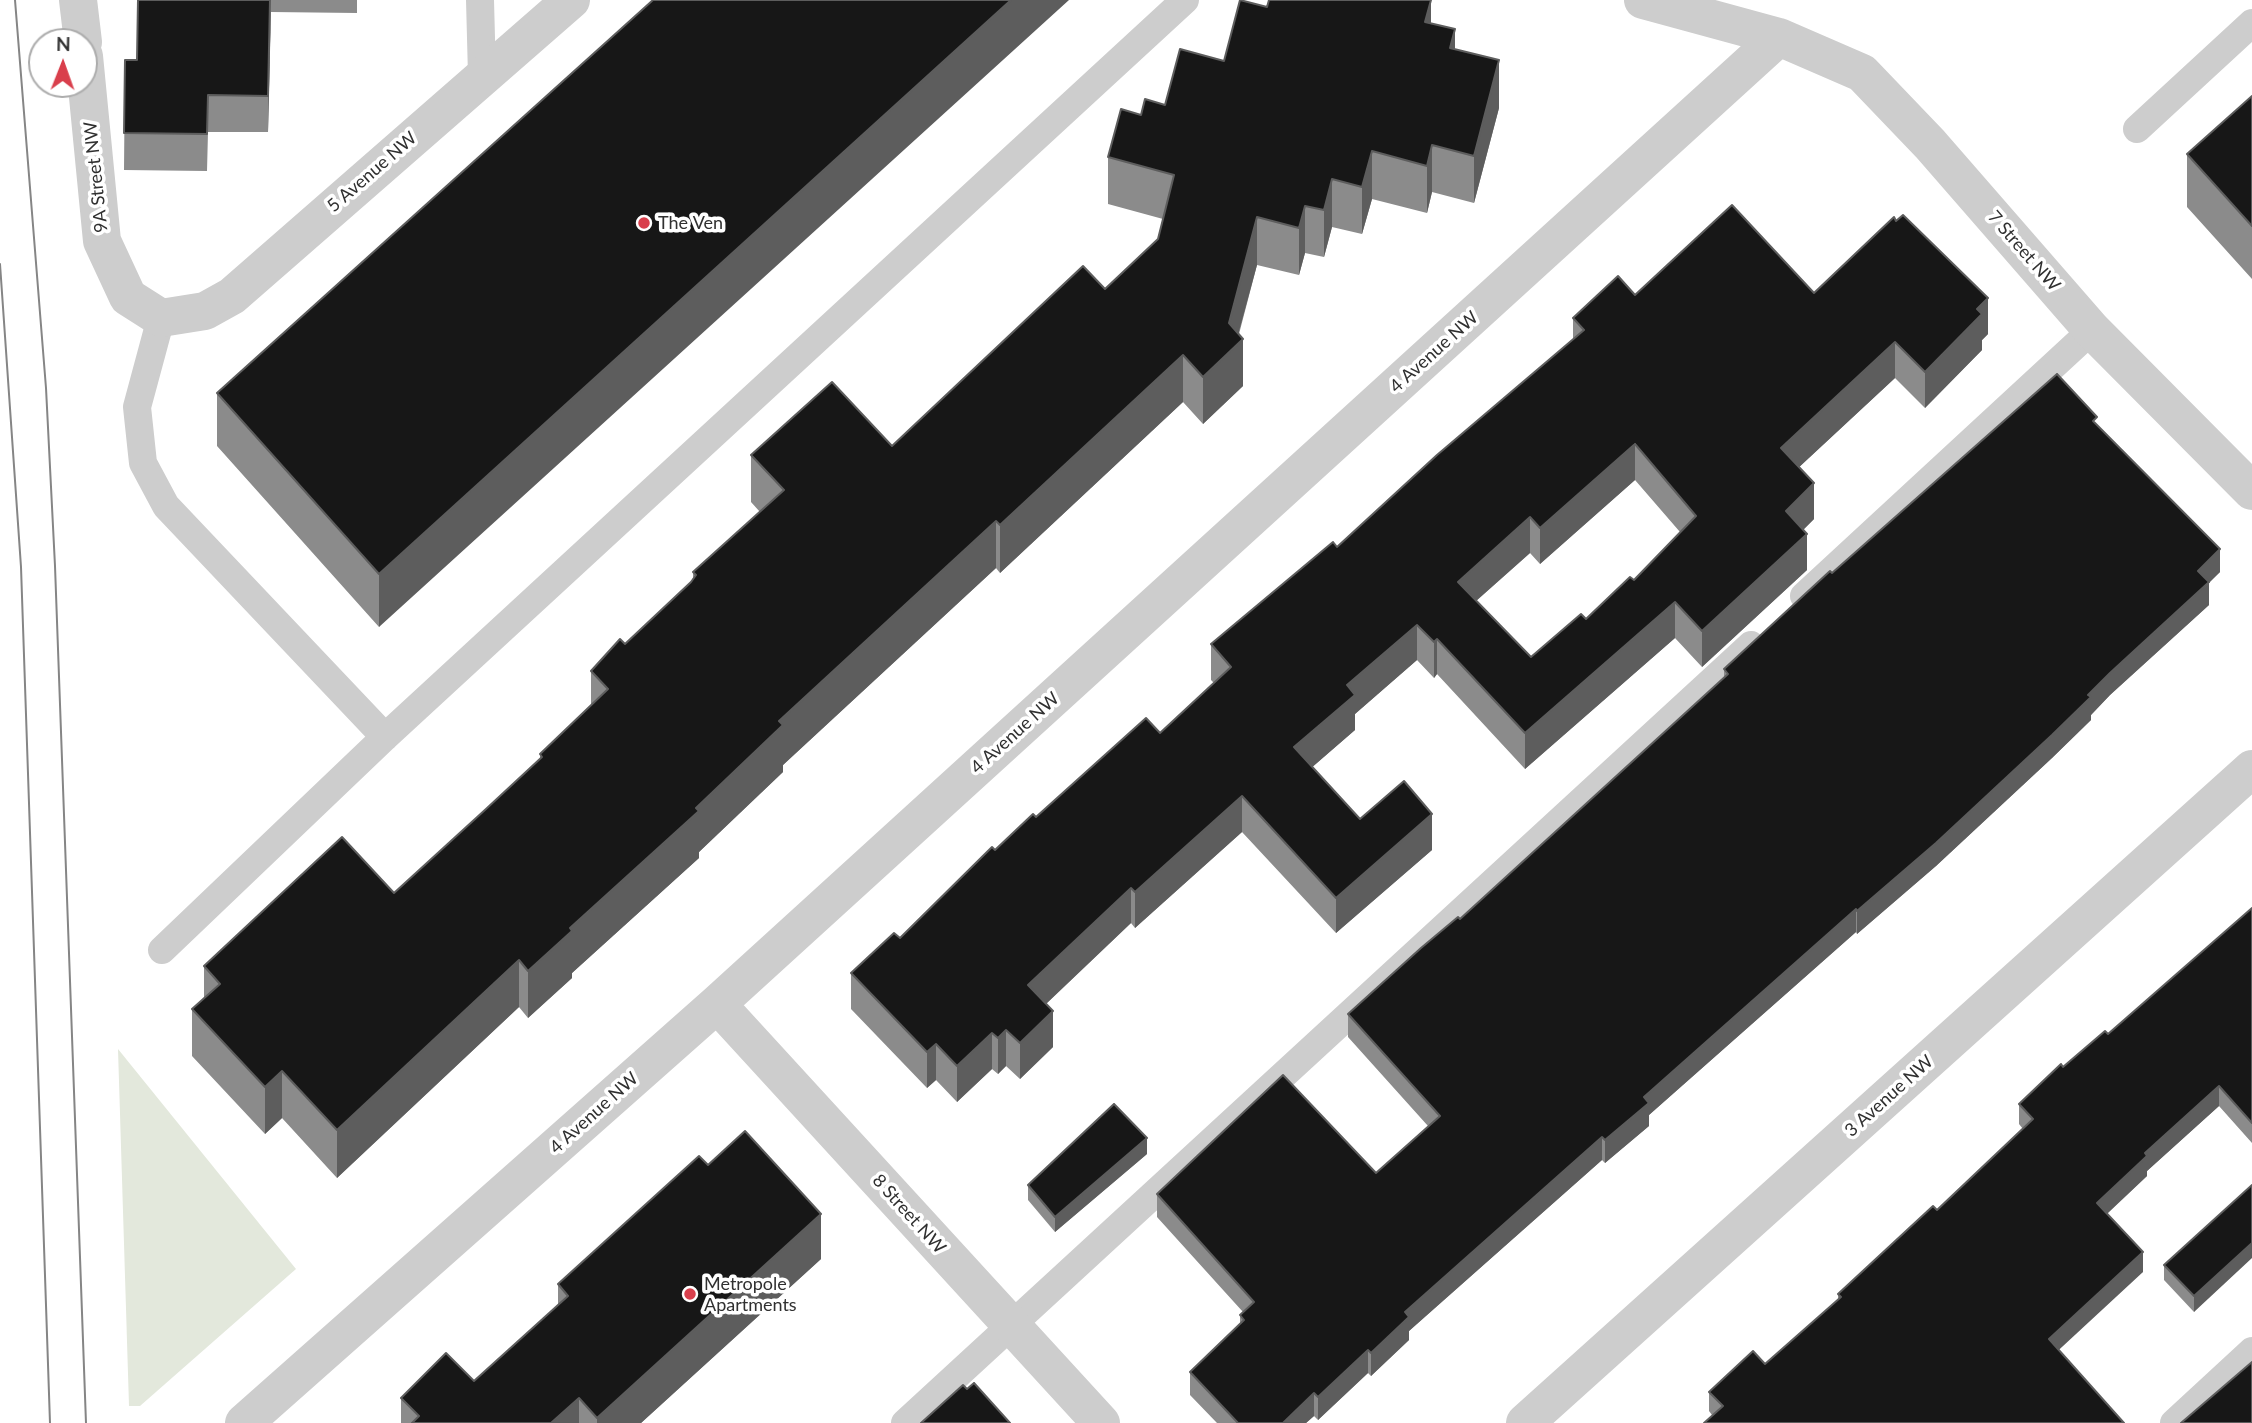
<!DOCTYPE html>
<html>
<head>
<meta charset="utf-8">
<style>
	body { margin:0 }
	#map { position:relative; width:2252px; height:1423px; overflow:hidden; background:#fff; font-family:Lato,sans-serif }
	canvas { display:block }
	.north { position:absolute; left:28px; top:28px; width:70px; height:70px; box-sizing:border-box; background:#fff; border:2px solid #acacac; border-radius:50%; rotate:1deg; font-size:19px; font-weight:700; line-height:28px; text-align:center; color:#303030 }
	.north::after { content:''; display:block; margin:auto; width:24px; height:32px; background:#d93f4c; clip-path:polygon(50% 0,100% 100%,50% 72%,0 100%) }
</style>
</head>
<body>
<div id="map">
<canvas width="2252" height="1423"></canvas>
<div class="north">N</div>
</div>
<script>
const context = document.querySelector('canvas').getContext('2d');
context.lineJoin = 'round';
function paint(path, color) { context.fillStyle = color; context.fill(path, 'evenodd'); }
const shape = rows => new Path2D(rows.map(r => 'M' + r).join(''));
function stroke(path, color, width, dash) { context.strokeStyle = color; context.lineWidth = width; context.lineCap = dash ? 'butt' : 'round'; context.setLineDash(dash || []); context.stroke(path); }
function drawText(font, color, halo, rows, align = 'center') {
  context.font = font + ' Lato,sans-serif'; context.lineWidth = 7; context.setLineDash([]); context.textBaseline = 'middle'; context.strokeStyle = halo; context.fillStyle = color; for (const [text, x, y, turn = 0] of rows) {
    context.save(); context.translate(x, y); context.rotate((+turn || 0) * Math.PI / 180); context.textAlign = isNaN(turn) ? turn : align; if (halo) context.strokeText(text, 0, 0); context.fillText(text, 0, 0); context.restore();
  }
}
paint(shape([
	[118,1049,296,1269,140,1406,129,1406]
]), '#e3e8dc');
stroke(shape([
	[480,0,482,76],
	[2137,129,2252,23],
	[161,318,137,407,143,463,166,506,385,737],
	[1804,596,2092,330],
	[162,950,385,737,1185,0],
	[905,1423,1751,645],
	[2174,1423,2252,1351]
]), '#cdcdcd', 28);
stroke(shape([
	[78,0,83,42],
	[1643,0,1779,37,1862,73,1930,144,2092,330,2252,491],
	[84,56,102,241,128,297,161,318,205,311,232,296,571,0],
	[717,1004,1101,1423],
	[244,1423,717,1004,1779,37],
	[1525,1423,2252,769]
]), '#cdcdcd', 38);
stroke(shape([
	[15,0,46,388,55,566,86,1423],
	[0,264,21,567,50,1423]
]), '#858585', 2);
paint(shape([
	[138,0,357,0,357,13,271,12,268,132,208,132,207,171,124,170,125,60,137,60],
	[653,0,379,627,217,446,217,393],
	[1267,7,1431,23,1455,49,1499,108,1474,203,1432,192,1427,213,1372,199,1362,234,1332,227,1324,257,1305,253,1299,275,1257,265,1239,334,1243,386,1203,424,1183,402,1000,573,996,568,783,765,783,772,699,852,699,858,572,973,572,978,528,1018,519,1007,337,1178,282,1118,265,1134,192,1056,192,1009,204,999,204,966,394,893,540,760,540,754,591,705,591,671,625,644,691,582,693,578,693,572,760,512,751,502,751,455,892,446,1105,289,1158,239,1163,219,1108,204,1108,157,1141,115,1165,105,1224,61],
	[2252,96,2252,279,2187,207,2187,154],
	[1814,293,1988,334,1982,340,1982,350,1925,408,1895,378,1799,467,1814,519,1803,530,1807,570,1702,667,1675,638,1525,769,1437,674,1434,678,1417,660,1355,714,1355,730,1312,767,1360,819,1432,850,1336,933,1242,832,1135,928,1131,923,1046,1004,1053,1047,1020,1079,1006,1066,998,1074,992,1069,957,1102,936,1080,927,1088,851,1009,851,973,900,938,995,850,1036,817,1160,733,1214,683,1211,680,1211,644,1337,547,1573,339,1573,318,1635,295],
	[1635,480,1680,532,1634,580,1586,619,1531,657,1476,601,1530,553,1540,564],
	[2097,425,2220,572,2209,582,2209,605,2110,695,2091,715,2091,720,2052,758,1936,866,1857,934,1856,932,1649,1115,1649,1126,1605,1163,1602,1160,1409,1331,1409,1340,1371,1376,1368,1373,1318,1420,1314,1416,1306,1423,1217,1423,1190,1395,1190,1372,1240,1324,1240,1315,1243,1312,1157,1217,1157,1194,1376,1173,1428,1126,1348,1037,1348,1014,1460,919,1724,678,1724,669,1832,573],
	[2252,908,2252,1143,2219,1106,2147,1171,2147,1176,2107,1214,2143,1272,1712,1415,1709,1411,1709,1392,1765,1364,1838,1300,1838,1294,1937,1210,2023,1129,2019,1124,2019,1104,2063,1067,2108,1034],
	[1147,1154,1055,1232,1028,1200,1028,1185],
	[708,1165,821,1259,641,1423,401,1423,401,1398,474,1381,558,1305,558,1284],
	[2252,1185,2194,1312,2164,1280,2164,1265]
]), '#8b8b8b');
paint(shape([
	[271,0,268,132,268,96],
	[1011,0,1069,0,379,627,379,574],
	[1431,0,1431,47,1425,22],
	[1455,29,1455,76,1450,48],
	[1499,60,1499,108,1474,203,1474,156],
	[1432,145,1432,192,1427,213,1427,166],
	[1372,151,1372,199,1362,234,1362,187],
	[1332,179,1332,227,1324,257,1324,210],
	[1305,206,1305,253,1299,275,1299,228],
	[1257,217,1257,265,1235,346,1243,339,1243,386,1203,424,1203,377,1229,323],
	[1988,298,1988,334,1982,340,1982,350,1925,408,1925,372,1977,309],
	[1895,342,1895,378,1781,484,1781,448],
	[1183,355,1183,402,1000,573,1000,525],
	[1635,444,1635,480,1540,564,1540,528],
	[1814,483,1814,519,1786,547,1786,511],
	[1530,517,1530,553,1458,617,1458,582],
	[996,521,996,568,783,765,783,772,699,852,699,858,572,973,572,978,528,1018,528,971,570,928,696,808,779,721],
	[1807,534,1807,570,1702,667,1702,631],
	[2220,549,2220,572,2204,588,2209,582,2209,605,2110,695,2091,715,2091,720,2052,758,1936,866,1857,934,1857,911,2088,695,2198,571],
	[1675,602,1675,638,1525,769,1525,733],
	[1417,625,1417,660,1355,714,1355,730,1294,783,1294,747,1347,685],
	[1437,639,1437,674,1434,678,1434,642],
	[1242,796,1242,832,1135,928,1135,892],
	[1432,814,1432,850,1336,933,1336,898],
	[1131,888,1131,923,1028,1021,1028,985],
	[1856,909,1856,932,1649,1115,1649,1126,1605,1163,1605,1140,1644,1097],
	[519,960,519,1007,337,1178,337,1130],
	[1053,1011,1053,1047,1020,1079,1020,1043],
	[1006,1030,1006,1066,998,1074,998,1038],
	[992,1033,992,1069,957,1102,957,1066],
	[936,1044,936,1080,927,1088,927,1052],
	[282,1071,282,1118,265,1134,265,1087],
	[2219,1086,2219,1106,2147,1171,2147,1176,2097,1223,2097,1203,2145,1153],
	[1602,1137,1602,1160,1409,1331,1409,1340,1371,1376,1371,1353,1405,1312],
	[1147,1138,1147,1154,1055,1232,1055,1217],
	[821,1214,821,1259,641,1423,597,1423,597,1418],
	[2252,1243,2252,1258,2194,1312,2194,1296],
	[2143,1252,2143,1272,2049,1359,2049,1339],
	[1368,1350,1368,1373,1318,1420,1318,1397],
	[1314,1393,1314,1416,1306,1423,1283,1423],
	[579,1398,579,1423,551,1423]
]), '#5d5d5d');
const building = shape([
	[138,0,270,0,268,96,208,95,207,134,124,133,125,60,137,60,138,0],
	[653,0,1011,0,379,574,217,393,653,0],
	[1240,0,1267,7,1269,0,1431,0,1425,22,1455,29,1450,48,1499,60,1474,156,1432,145,1427,166,1372,151,1362,187,1332,179,1324,210,1305,206,1299,228,1257,217,1229,323,1243,339,1203,377,1183,355,1000,525,996,521,779,721,783,725,696,808,699,811,570,928,572,931,528,971,519,960,337,1130,282,1071,265,1087,192,1009,220,984,204,966,342,837,394,893,486,809,542,757,540,754,608,689,591,671,620,639,625,644,691,582,696,575,693,572,784,490,751,455,832,382,892,446,1083,266,1105,289,1158,239,1174,175,1108,157,1121,109,1141,115,1145,99,1165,105,1180,49,1224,61,1240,0],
	[2252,96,2252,226,2187,154,2252,96],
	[1732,205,1814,293,1894,217,1896,221,1903,215,1988,298,1977,309,1982,314,1925,372,1895,342,1781,448,1814,483,1786,511,1807,534,1702,631,1675,602,1525,733,1437,639,1434,642,1417,625,1347,685,1355,695,1294,747,1360,819,1404,781,1432,814,1336,898,1242,796,1135,892,1131,888,1028,985,1053,1011,1020,1043,1006,1030,998,1038,992,1033,957,1066,936,1044,927,1052,851,973,894,933,900,938,992,847,995,850,1033,814,1036,817,1146,718,1160,733,1231,667,1211,644,1333,542,1337,547,1437,455,1584,330,1573,318,1618,276,1635,295,1732,205],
	[1635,444,1696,516,1634,580,1630,577,1586,619,1581,614,1531,657,1458,582,1530,517,1540,528,1635,444],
	[2057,374,2097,417,2093,421,2220,549,2198,571,2209,582,2110,673,2088,695,2091,697,2052,735,1936,843,1857,911,1856,909,1644,1097,1649,1103,1605,1140,1602,1137,1405,1312,1409,1317,1371,1353,1368,1350,1318,1397,1314,1393,1283,1423,1238,1423,1190,1372,1244,1320,1240,1315,1254,1302,1157,1194,1283,1075,1376,1173,1440,1116,1348,1014,1421,948,1458,917,1460,919,1728,674,1724,669,1830,571,1832,573,2057,374],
	[2252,908,2252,1123,2219,1086,2145,1153,2147,1156,2097,1203,2143,1252,2049,1339,2124,1423,1704,1423,1723,1406,1709,1392,1753,1351,1765,1364,1841,1297,1838,1294,1933,1206,1937,1210,2033,1119,2019,1104,2061,1064,2063,1067,2105,1031,2108,1034,2252,908],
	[1114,1104,1147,1138,1055,1217,1028,1185,1114,1104],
	[745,1131,821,1214,597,1418,579,1398,551,1423,412,1423,419,1416,401,1398,446,1353,474,1381,568,1296,558,1284,699,1156,708,1165,745,1131],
	[2252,1185,2252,1243,2194,1296,2164,1265,2252,1185],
	[2252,1362,2252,1423,2181,1423,2252,1362],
	[974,1383,1010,1423,921,1423,963,1385,967,1389,974,1383]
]);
paint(building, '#171717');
stroke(building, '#5d5d5d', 2);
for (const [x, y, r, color] of [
	[644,223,7,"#d93f4c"],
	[690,1294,7,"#d93f4c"]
]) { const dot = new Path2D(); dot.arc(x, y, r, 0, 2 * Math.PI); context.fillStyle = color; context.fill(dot); stroke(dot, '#fff', 2.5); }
drawText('18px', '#303030', '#fff', [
	["5 Avenue NW",372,172,-41],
	["9A Street NW",96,177,-96],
	["7 Street NW",2024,251,49],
	["4 Avenue NW",1434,352,-42],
	["4 Avenue NW",1015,733,-42],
	["3 Avenue NW",1889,1096,-42],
	["4 Avenue NW",594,1113,-42],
	["8 Street NW",909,1214,48]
]);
drawText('18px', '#303030', '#fff', [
	["The Ven",658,223],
	["Metropole",704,1284],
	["Apartments",704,1305]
], 'left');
</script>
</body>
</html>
